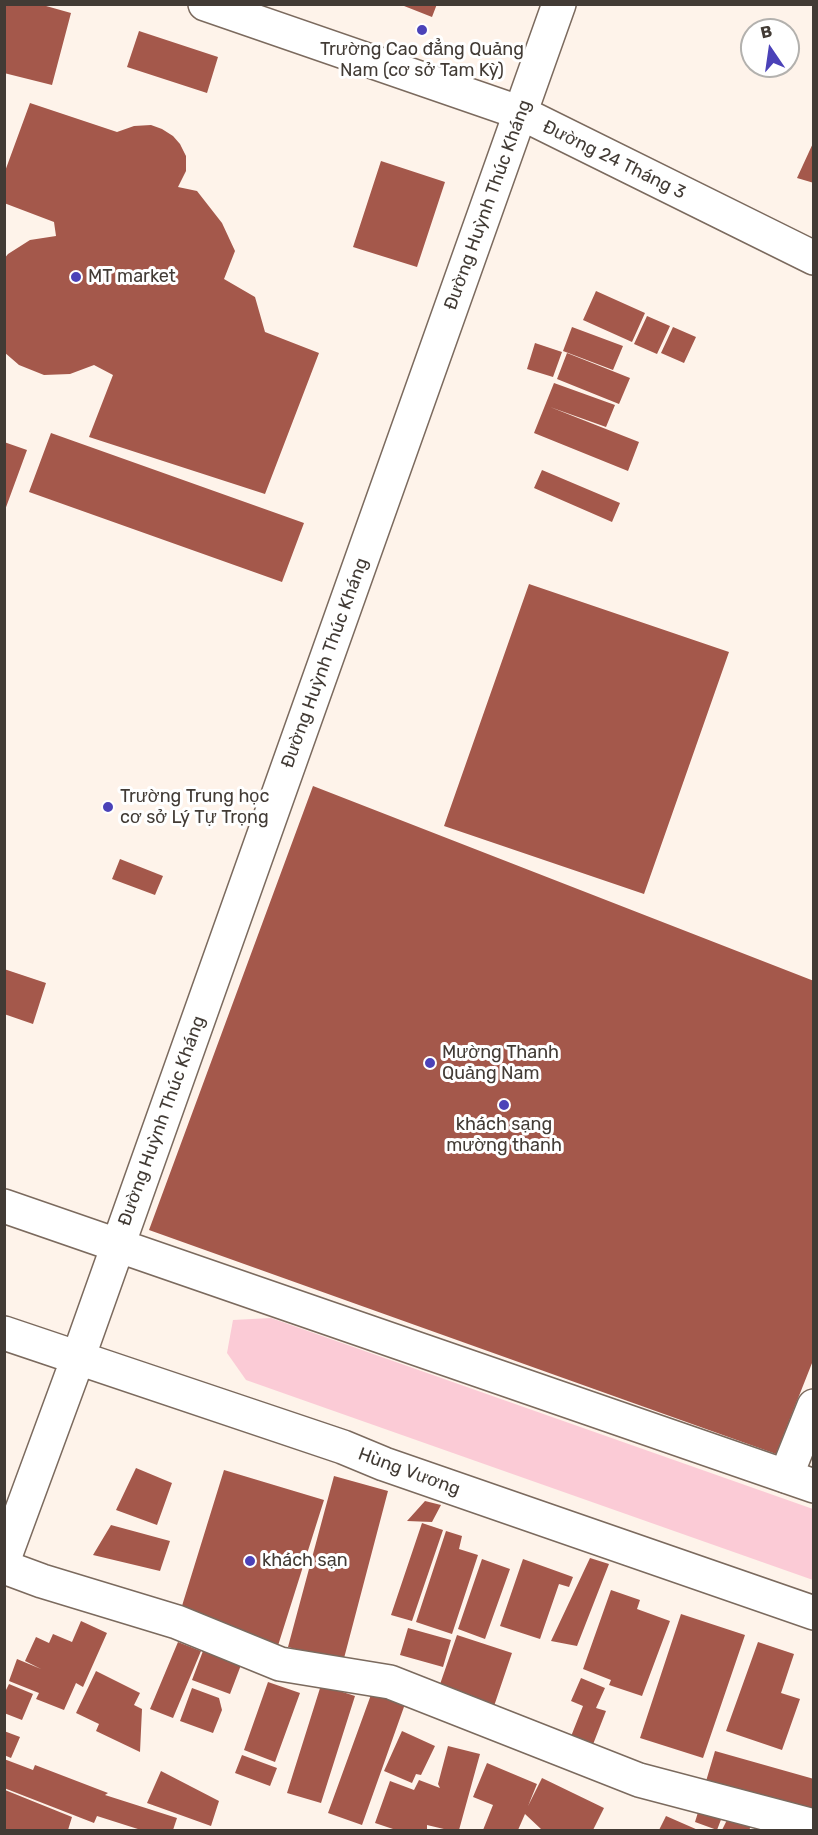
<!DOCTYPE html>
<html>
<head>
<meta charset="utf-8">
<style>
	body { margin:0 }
	#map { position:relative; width:818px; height:1835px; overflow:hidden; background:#fef3ea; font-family:Rubik,sans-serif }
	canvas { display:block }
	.frame { position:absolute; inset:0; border:6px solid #423b35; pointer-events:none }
	.north { position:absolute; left:740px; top:18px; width:60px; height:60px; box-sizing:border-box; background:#fff; border:2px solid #b3b1ae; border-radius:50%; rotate:347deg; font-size:16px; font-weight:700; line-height:24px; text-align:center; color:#423b35 }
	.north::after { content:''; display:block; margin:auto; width:21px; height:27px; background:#4b42b8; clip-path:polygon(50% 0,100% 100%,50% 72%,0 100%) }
</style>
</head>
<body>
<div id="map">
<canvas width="818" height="1835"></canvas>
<div class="frame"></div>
<div class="north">B</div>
</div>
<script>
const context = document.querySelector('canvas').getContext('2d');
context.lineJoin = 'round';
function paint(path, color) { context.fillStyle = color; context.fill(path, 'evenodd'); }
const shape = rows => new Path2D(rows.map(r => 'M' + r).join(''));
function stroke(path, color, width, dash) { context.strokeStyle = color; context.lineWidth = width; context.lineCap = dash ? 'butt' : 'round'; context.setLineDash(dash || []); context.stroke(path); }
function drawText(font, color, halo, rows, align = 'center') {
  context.font = font + ' Rubik,sans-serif'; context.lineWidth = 6; context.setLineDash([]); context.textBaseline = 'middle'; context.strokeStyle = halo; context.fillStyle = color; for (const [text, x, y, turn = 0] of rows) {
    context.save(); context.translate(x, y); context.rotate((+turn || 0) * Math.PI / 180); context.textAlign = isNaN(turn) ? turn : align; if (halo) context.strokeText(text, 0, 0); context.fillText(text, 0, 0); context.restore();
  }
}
paint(shape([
	[271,1318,813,1509,813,1580,246,1380,227,1353,233,1320]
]), '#fbcbd6');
paint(shape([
	[4,4,39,4,71,13,52,85,4,73],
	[399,4,437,4,432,17],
	[139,31,218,57,207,93,127,67],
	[30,103,117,132,134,126,151,125,162,129,173,136,180,144,186,156,186,171,178,187,197,191,222,223,235,251,224,279,255,297,265,332,319,353,265,494,89,437,113,375,94,365,70,374,44,375,19,365,4,352,4,259,8,254,30,240,56,236,54,222,4,203,4,174],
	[814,141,814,183,797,178],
	[381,161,445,182,417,267,353,247],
	[596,291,645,313,632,342,583,320],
	[647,316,670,326,657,354,634,344],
	[572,327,623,346,613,370,563,351],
	[673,327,696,337,684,363,661,353],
	[535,343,562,352,553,377,527,369],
	[567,353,630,378,619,404,557,379],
	[554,383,615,405,606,427,550,407,639,442,628,471,534,433],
	[51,433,304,523,282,582,29,492],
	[4,442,27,450,5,510,4,510],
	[542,470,620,503,612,522,534,488],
	[529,584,729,652,644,894,444,826],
	[313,786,814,981,814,1358,776,1454,149,1230],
	[120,859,163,876,155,895,112,879],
	[4,969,46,983,33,1024,4,1014],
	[136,1468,172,1483,157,1525,116,1510],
	[224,1470,324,1500,276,1652,177,1622],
	[334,1476,388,1491,343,1662,288,1647],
	[425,1501,441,1505,432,1522,407,1521],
	[422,1523,443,1530,412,1621,391,1615],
	[111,1525,170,1541,160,1571,93,1555],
	[446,1531,462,1536,459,1549,478,1555,452,1634,416,1622],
	[590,1558,609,1564,577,1646,551,1641],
	[482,1559,510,1569,485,1639,458,1629],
	[523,1559,573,1577,569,1587,559,1584,540,1639,500,1626],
	[611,1590,640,1600,637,1609,670,1621,642,1696,609,1685,611,1680,583,1669],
	[681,1614,745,1635,703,1758,640,1738],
	[81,1621,107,1633,83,1687,76,1683,64,1710,36,1699,39,1693,9,1681,17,1659,41,1669,25,1661,36,1637,49,1643,53,1634,72,1642],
	[408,1628,451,1640,443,1667,400,1655],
	[457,1635,512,1653,492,1712,437,1693],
	[178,1642,201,1651,173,1718,150,1709],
	[758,1642,794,1654,781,1693,800,1699,782,1750,726,1731],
	[203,1651,241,1665,230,1694,192,1680],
	[96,1671,140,1693,134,1705,142,1709,140,1752,96,1731,99,1724,76,1713],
	[581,1678,605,1688,596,1708,606,1711,592,1747,570,1739,583,1706,571,1701],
	[268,1682,300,1693,275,1762,244,1750],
	[9,1684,33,1694,22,1720,4,1713,4,1694],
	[321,1685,355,1696,321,1803,287,1793],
	[192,1688,219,1698,222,1710,213,1733,180,1721],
	[372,1692,405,1704,362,1825,328,1813],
	[4,1731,20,1737,11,1758,4,1755],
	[402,1731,435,1746,421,1775,416,1774,412,1783,384,1771],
	[448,1746,480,1754,459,1830,448,1830,427,1825,427,1830,396,1830,375,1823,390,1781,414,1790,419,1780,440,1788,438,1784],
	[715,1751,814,1779,814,1819,704,1788],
	[242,1755,277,1768,270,1786,235,1773],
	[4,1759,33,1770,35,1765,108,1793,105,1795,177,1818,173,1830,141,1830,97,1816,94,1823,4,1788],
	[487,1763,537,1784,528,1806,542,1778,604,1808,593,1830,542,1830,525,1814,518,1830,483,1830,493,1805,473,1797],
	[161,1771,219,1801,211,1826,147,1803],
	[5,1790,72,1817,68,1830,5,1830],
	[699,1809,722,1817,717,1830,695,1822],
	[732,1810,754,1821,749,1830,722,1830],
	[666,1816,698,1830,659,1830]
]), '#a4584b');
const street = shape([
	[205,4,521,113,814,258],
	[786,1476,814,1406],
	[4,1567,42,1581,177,1622,280,1664,390,1682,639,1780,814,1826]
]);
const secondary = shape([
	[4,1206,814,1486],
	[4,1333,343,1447,384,1464,814,1613],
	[4,1559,78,1358,559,4]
]);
stroke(street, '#7b6a5e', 36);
stroke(secondary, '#7b6a5e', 36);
stroke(street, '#fff', 33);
stroke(secondary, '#fff', 33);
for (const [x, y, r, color] of [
	[422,30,6,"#4b42b8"],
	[76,277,6,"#4b42b8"],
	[108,807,6,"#4b42b8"],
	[430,1063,6,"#4b42b8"],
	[504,1105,6,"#4b42b8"],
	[250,1561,6,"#4b42b8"]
]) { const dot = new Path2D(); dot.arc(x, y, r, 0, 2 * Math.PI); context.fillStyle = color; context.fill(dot); stroke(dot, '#fff', 2); }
drawText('18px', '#423b35', '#fff', [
	["Trường Cao đẳng Quảng",422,50,"center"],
	["Nam (cơ sở Tam Kỳ)",422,71,"center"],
	["MT market",88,277],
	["Trường Trung học",120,797],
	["cơ sở Lý Tự Trọng",120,818],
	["Mường Thanh",442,1053],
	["Quảng Nam",442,1074],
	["khách sạng",504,1125,"center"],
	["mường thanh",504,1146,"center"],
	["khách sạn",262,1561]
], 'left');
drawText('18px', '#423b35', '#fff', [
	["Đường 24 Tháng 3",614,160,26],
	["Đường Huỳnh Thúc Kháng",488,205,-70],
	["Đường Huỳnh Thúc Kháng",325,663,-70],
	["Đường Huỳnh Thúc Kháng",162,1121,-70],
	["Hùng Vương",409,1472,20]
]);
</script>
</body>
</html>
